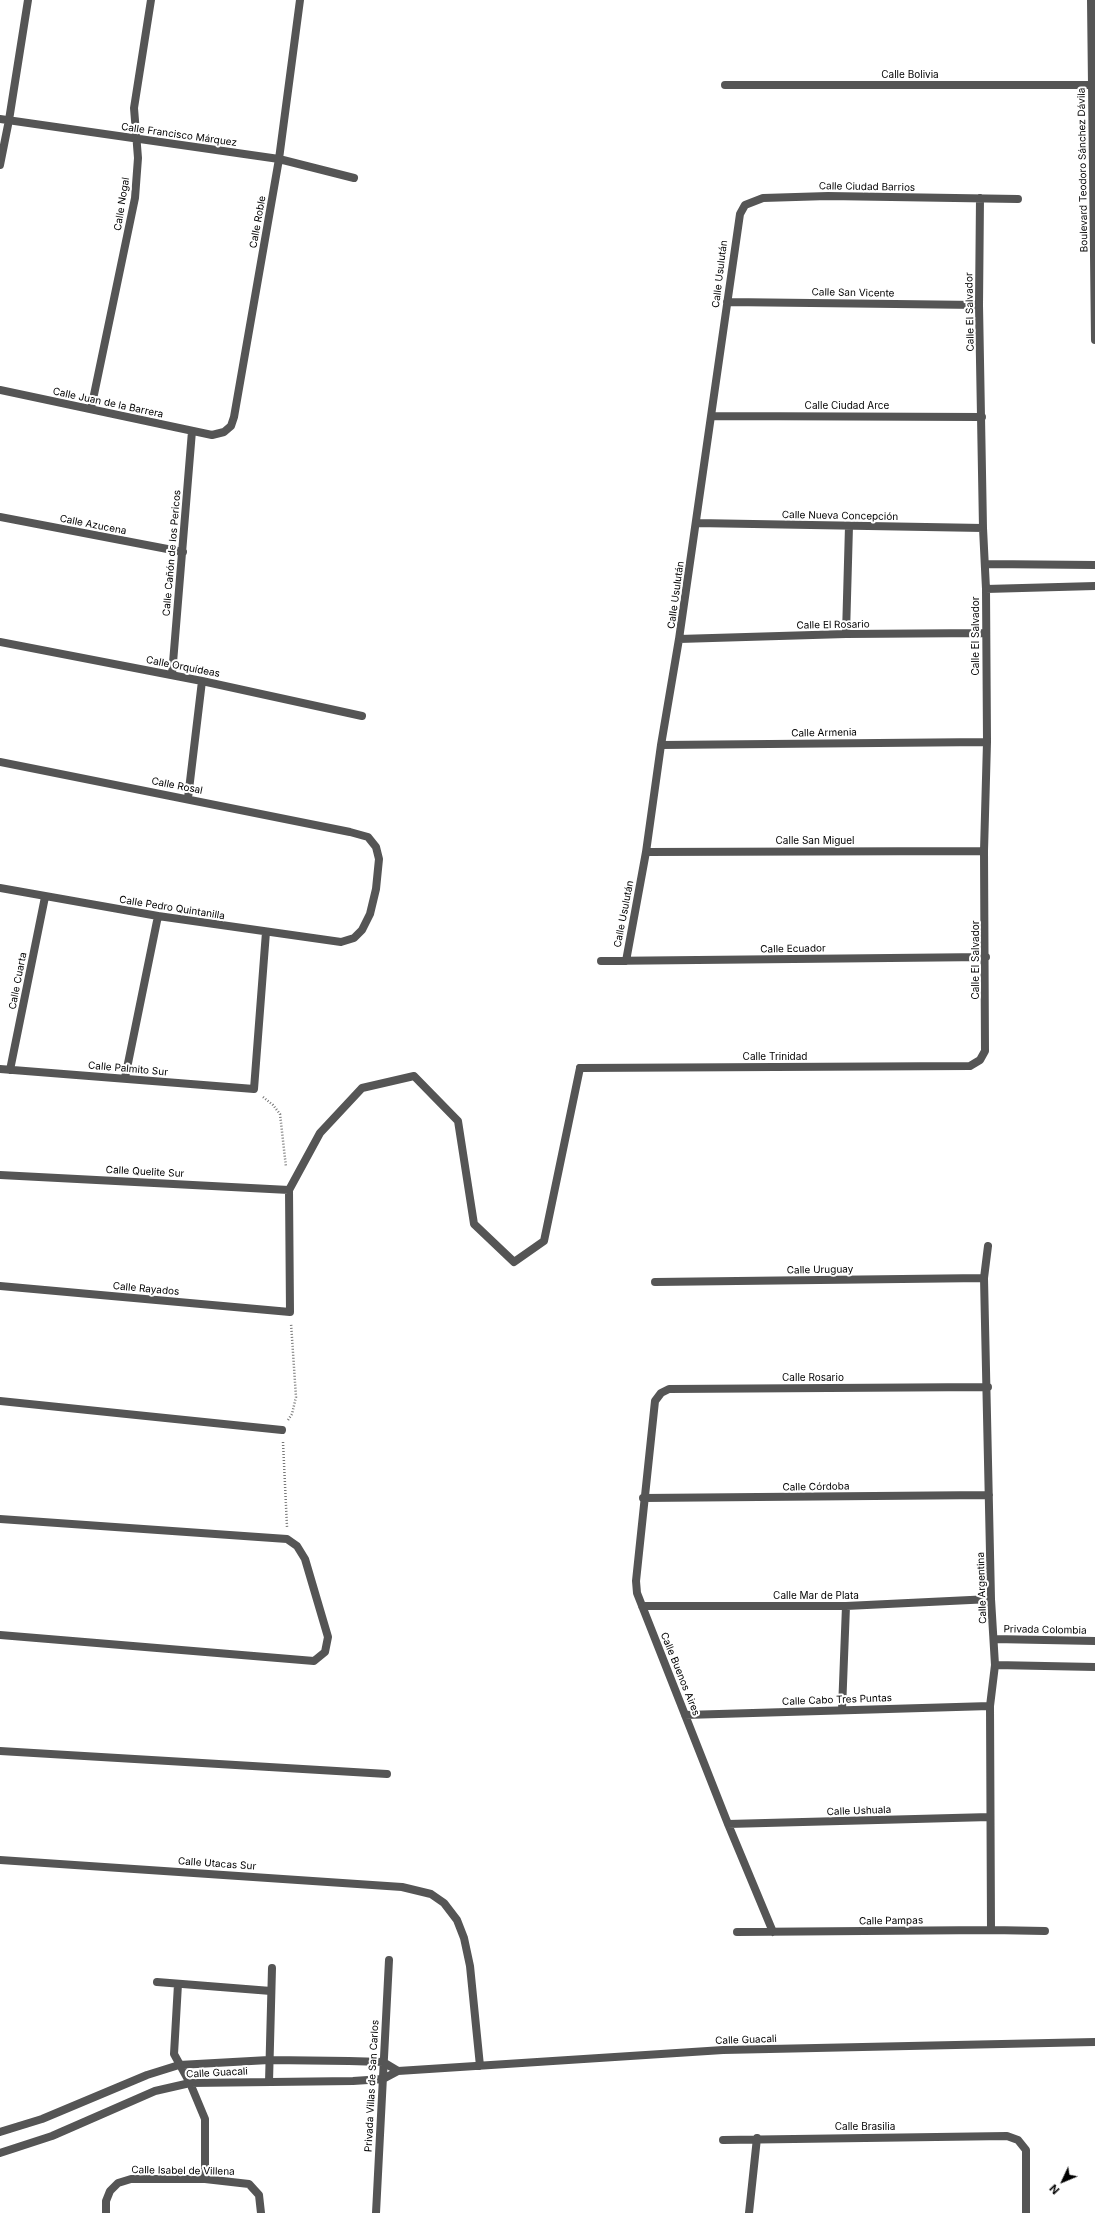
<!DOCTYPE html>
<html>
<head>
<meta charset="utf-8">
<style>
	body { margin:0 }
	#map { position:relative; width:1095px; height:2213px; overflow:hidden; background:#fff; font-family:Inter,sans-serif }
	canvas { display:block }
	.north { position:absolute; left:1043px; top:2161px; width:40px; height:40px; -webkit-text-stroke:3px #fff; paint-order:stroke; rotate:226deg; font-size:11px; font-weight:700; line-height:16px; text-align:center; color:#000 }
	.north::after { content:''; display:block; margin:auto; width:14px; height:18px; background:#000; clip-path:polygon(50% 0,100% 100%,50% 72%,0 100%) }
</style>
</head>
<body>
<div id="map">
<canvas width="1095" height="2213"></canvas>
<div class="north">N</div>
</div>
<script>
const context = document.querySelector('canvas').getContext('2d');
context.lineJoin = 'round';
const shape = rows => new Path2D(rows.map(r => 'M' + r).join(''));
function stroke(path, color, width, dash) { context.strokeStyle = color; context.lineWidth = width; context.lineCap = dash ? 'butt' : 'round'; context.setLineDash(dash || []); context.stroke(path); }
function drawText(font, color, halo, rows, align = 'center') {
  context.font = font + ' Inter,sans-serif'; context.lineWidth = 4; context.setLineDash([]); context.textBaseline = 'middle'; context.strokeStyle = halo; context.fillStyle = color; for (const [text, x, y, turn = 0] of rows) {
    context.save(); context.translate(x, y); context.rotate((+turn || 0) * Math.PI / 180); context.textAlign = isNaN(turn) ? turn : align; if (halo) context.strokeText(text, 0, 0); context.fillText(text, 0, 0); context.restore();
  }
}
stroke(shape([
	[263,1097,273,1105,280,1114,286,1167],
	[288,1420,292,1414,296,1397,291,1323],
	[283,1442,287,1527]
]), '#777', 2.5, [1, 2]);
stroke(shape([
	[289,1190,320,1133,362,1088,414,1076,458,1121,474,1224,514,1262,544,1241,580,1068]
]), '#555', 8);
stroke(shape([
	[725,85,1095,85],
	[0,119,279,159,354,178],
	[0,165,9,120,28,0],
	[727,302,979,305],
	[0,390,212,435,224,432,231,426,234,417,279,159,300,0],
	[91,409,135,198,138,158,134,108,151,0],
	[711,416,982,417],
	[0,517,183,552],
	[696,523,983,528],
	[985,564,1095,565],
	[986,589,1095,586],
	[846,634,849,526],
	[679,639,846,634,986,633],
	[0,642,202,681,362,716],
	[172,675,192,431],
	[661,745,987,742],
	[0,762,350,832,368,837,376,847,379,859,376,889,370,914,362,930,354,938,341,942,158,916,0,888],
	[188,798,202,681],
	[646,852,984,851],
	[601,961,986,957],
	[626,961,646,852,661,745,679,639,740,214,745,205,763,198,828,196,1018,199],
	[580,1068,970,1066,980,1060,985,1051,984,851,987,742,986,589,983,528,979,305,980,198],
	[0,1069,254,1089,266,932],
	[10,1070,45,897],
	[125,1078,158,916],
	[0,1175,289,1190,290,1312,0,1286],
	[988,1246,984,1278,991,1599,995,1665,990,1706,991,1930],
	[655,1282,984,1278],
	[0,1401,282,1430],
	[643,1498,989,1495],
	[0,1519,287,1539,297,1546,305,1559,328,1637,325,1652,314,1661,0,1635],
	[642,1606,846,1606,991,1599],
	[994,1639,1095,1641],
	[995,1665,1095,1667],
	[842,1710,846,1606],
	[685,1715,990,1706],
	[0,1751,387,1774],
	[728,1824,990,1817],
	[0,1860,402,1887,431,1894,444,1903,457,1920,464,1938,470,1966,480,2066],
	[737,1932,991,1930,1045,1931],
	[773,1932,728,1824,637,1593,636,1581,655,1401,661,1393,669,1389,988,1387],
	[157,1982,271,1991],
	[178,1984,174,2054,190,2083,205,2119,205,2179],
	[269,2082,272,1968],
	[0,2132,42,2119,147,2075,179,2065,269,2060,349,2061,383,2062,398,2071],
	[723,2140,1007,2136,1018,2140,1026,2150,1026,2213],
	[0,2153,52,2136,155,2091,190,2083,353,2081,383,2079,398,2071,723,2050,1095,2042],
	[106,2213,106,2201,110,2191,118,2183,131,2179,205,2179,249,2184,259,2195,261,2213],
	[376,2213,389,1960],
	[749,2213,757,2138]
]), '#555', 8);
stroke(shape([
	[1091,0,1095,340]
]), '#555', 8);
drawText('10px', '#000', '#fff', [
	["Calle Bolivia",910,75],
	["Calle Francisco Márquez",179,135,8],
	["Boulevard Teodoro Sánchez Dávila",1083,170,-91],
	["Calle Ciudad Barrios",867,187,1],
	["Calle Nogal",122,204,-81],
	["Calle Roble",258,222,-80],
	["Calle Usulután",720,274,-83],
	["Calle San Vicente",853,293,1],
	["Calle El Salvador",970,312,-91],
	["Calle Juan de la Barrera",108,403,12],
	["Calle Ciudad Arce",847,406],
	["Calle Nueva Concepción",840,516,1],
	["Calle Azucena",93,525,11],
	["Calle Cañón de los Pericos",172,553,-85],
	["Calle Usulután",676,595,-82],
	["Calle El Rosario",833,625,-1],
	["Calle El Salvador",976,636,-90],
	["Calle Orquídeas",183,667,11],
	["Calle Armenia",824,733,-1],
	["Calle Rosal",177,786,11],
	["Calle San Miguel",815,841],
	["Calle Pedro Quintanilla",172,908,9],
	["Calle Usulután",624,914,-79],
	["Calle Ecuador",793,949,-1],
	["Calle El Salvador",976,960,-90],
	["Calle Cuarta",18,981,-79],
	["Calle Trinidad",775,1057],
	["Calle Palmito Sur",128,1069,5],
	["Calle Quelite Sur",145,1172,3],
	["Calle Uruguay",820,1270,-1],
	["Calle Rayados",146,1289,5],
	["Calle Rosario",813,1378],
	["Calle Córdoba",816,1487,-1],
	["Calle Argentina",982,1588,-92],
	["Calle Mar de Plata",816,1596],
	["Privada Colombia",1045,1630,1],
	["Calle Buenos Aires",680,1674,68],
	["Calle Cabo Tres Puntas",837,1700,-2],
	["Calle Ushuala",859,1811,-2],
	["Calle Utacas Sur",217,1864,4],
	["Calle Pampas",891,1921,-1],
	["Calle Guacali",746,2040,-2],
	["Calle Guacali",217,2073,-3],
	["Privada Villas de San Carlos",372,2086,-87],
	["Calle Brasilia",865,2127],
	["Calle Isabel de Villena",183,2171,1]
]);
</script>
</body>
</html>
